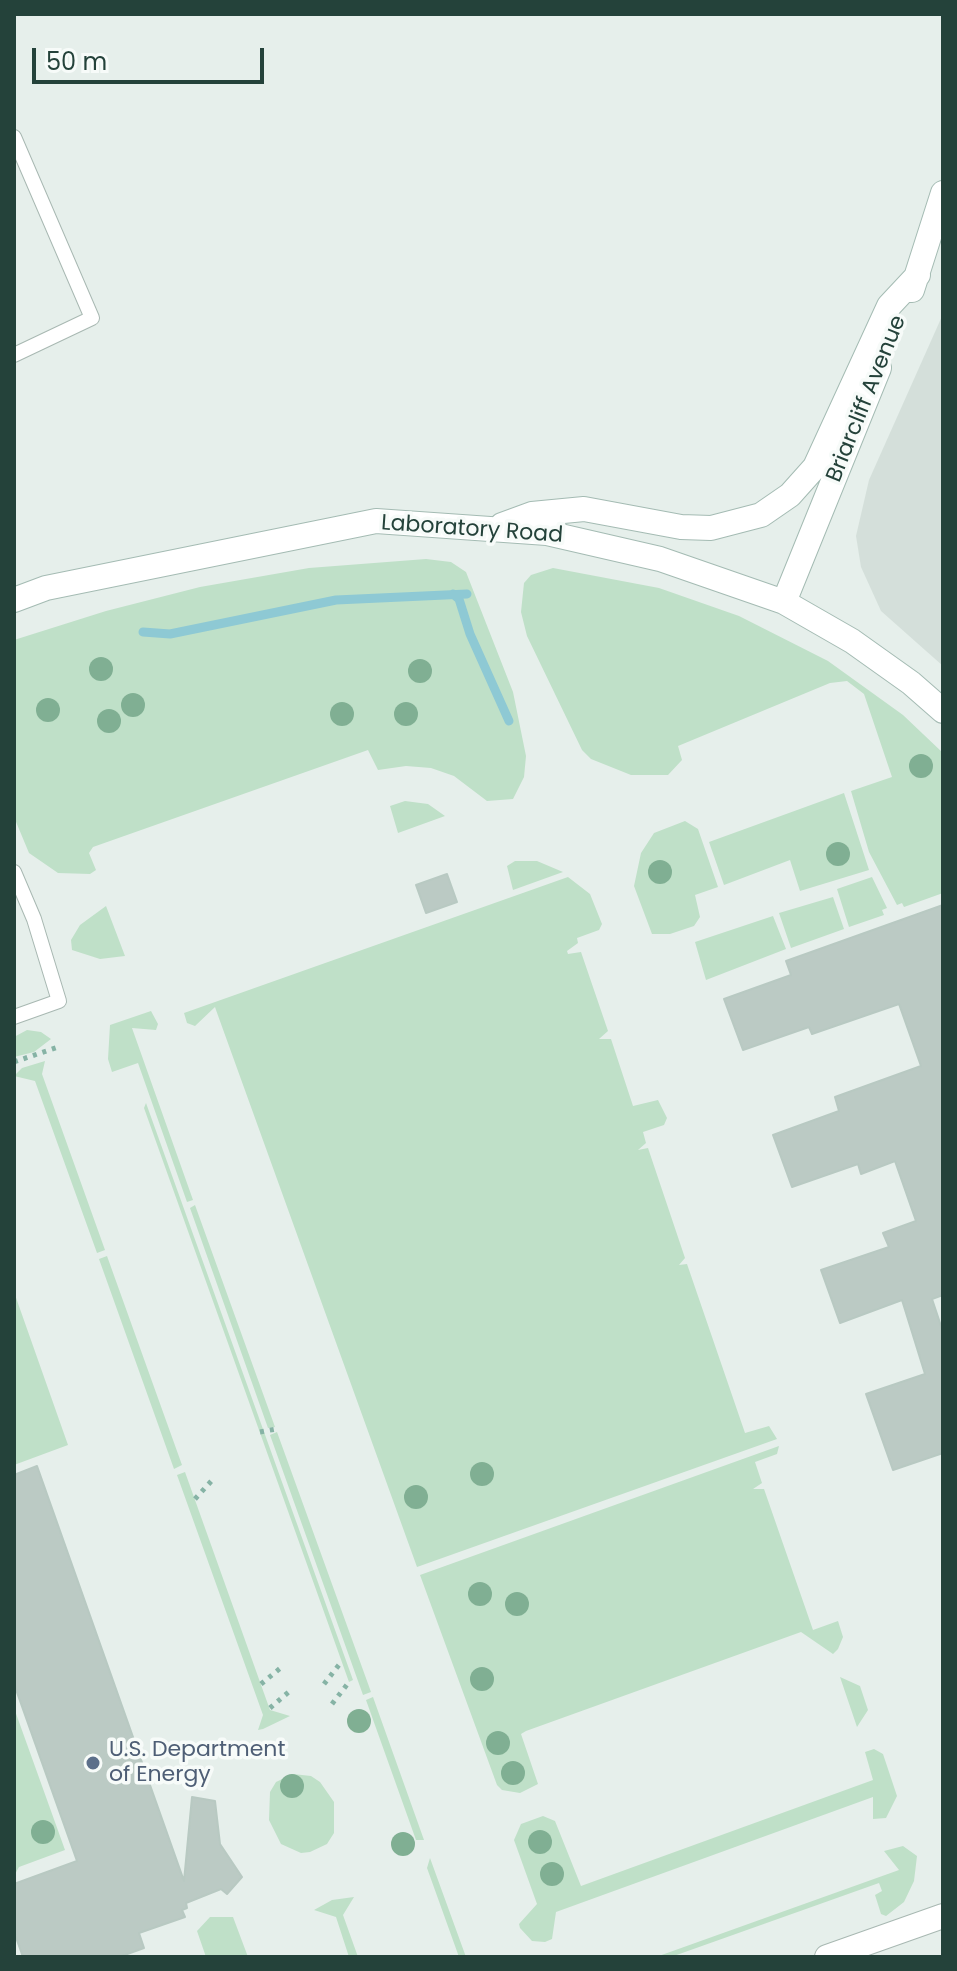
<!DOCTYPE html>
<html>
<head>
<meta charset="utf-8">
<style>
	body { margin:0 }
	#map { position:relative; width:957px; height:1971px; overflow:hidden; background:#e6efeb; font-family:Poppins,sans-serif }
	canvas { display:block }
	.frame { position:absolute; inset:0; border:16px solid #24423a; pointer-events:none }
	.scale { position:absolute; left:32px; top:48px; width:232px; height:36px; box-sizing:border-box; border:4px solid #24423a; border-top:0; padding-left:10px; font-size:24px; line-height:28px; white-space:nowrap; color:#24423a; -webkit-text-stroke:6px #f7fbf9; paint-order:stroke }
</style>
</head>
<body>
<div id="map">
<canvas width="957" height="1971"></canvas>
<div class="frame"></div>
<div class="scale">50 m</div>
</div>
<script>
const context = document.querySelector('canvas').getContext('2d');
context.lineJoin = 'round';
function paint(path, color) { context.fillStyle = color; context.fill(path, 'evenodd'); }
const shape = rows => new Path2D(rows.map(r => 'M' + r).join(''));
function stroke(path, color, width, dash) { context.strokeStyle = color; context.lineWidth = width; context.lineCap = dash ? 'butt' : 'round'; context.setLineDash(dash || []); context.stroke(path); }
function drawText(font, color, halo, rows, align = 'center') {
  context.font = font + ' Poppins,sans-serif'; context.lineWidth = 7; context.setLineDash([]); context.textBaseline = 'middle'; context.strokeStyle = halo; context.fillStyle = color; for (const [text, x, y, turn = 0] of rows) {
    context.save(); context.translate(x, y); context.rotate((+turn || 0) * Math.PI / 180); context.textAlign = isNaN(turn) ? turn : align; if (halo) context.strokeText(text, 0, 0); context.fillText(text, 0, 0); context.restore();
  }
}
paint(shape([
	[943,314,943,666,881,611,861,567,856,536,869,480]
]), '#d4dfda');
paint(shape([
	[426,559,451,562,466,572,513,692,526,756,524,777,513,799,487,801,454,776,431,768,406,766,378,770,368,750,93,847,89,853,96,870,90,874,58,873,29,853,14,817,14,640,106,611,200,587,309,568],
	[553,568,659,588,739,616,828,661,903,715,943,753,943,893,904,907,902,903,897,905,869,852,851,791,892,777,864,694,847,681,830,683,678,746,682,760,668,775,631,775,591,759,582,750,527,636,521,612,524,583,531,575],
	[844,793,869,870,800,891,790,860,724,885,709,842],
	[405,801,428,804,445,816,398,833,390,806],
	[685,821,698,829,718,887,695,895,700,917,694,926,670,934,652,934,634,886,641,853,654,833],
	[515,861,537,861,563,872,513,890,507,866],
	[568,877,590,894,602,924,599,930,577,938,578,943,567,951,568,954,581,952,608,1031,599,1039,611,1039,633,1106,658,1100,667,1118,664,1125,643,1132,646,1143,638,1150,648,1148,685,1258,679,1265,687,1264,745,1433,769,1426,777,1439,417,1567,216,1010,215,1007,195,1026,187,1023,184,1013],
	[872,877,887,908,882,910,884,915,849,927,837,889],
	[833,897,844,929,791,948,779,913],
	[106,906,125,956,100,959,72,950,71,940,80,925],
	[773,916,786,949,706,980,695,942],
	[151,1011,158,1024,156,1030,132,1028,193,1200,187,1202,138,1063,112,1072,108,1059,110,1025],
	[27,1030,41,1032,51,1039,34,1052,14,1057,14,1037],
	[45,1061,42,1074,105,1250,97,1253,35,1081,14,1076,22,1068],
	[146,1103,353,1680,349,1682,144,1108],
	[195,1205,275,1427,268,1428,190,1208],
	[107,1256,182,1465,174,1469,99,1259],
	[14,1292,68,1445,14,1465],
	[277,1432,371,1692,363,1695,270,1435],
	[779,1446,777,1454,755,1462,762,1483,753,1489,764,1489,813,1630,838,1621,843,1637,838,1649,833,1654,801,1632,526,1731,521,1734,538,1784,520,1793,502,1790,497,1785,420,1575],
	[185,1472,270,1710,290,1716,263,1729,258,1730,263,1715,177,1475],
	[840,1677,860,1686,868,1710,857,1727],
	[373,1697,424,1840,416,1840,366,1700],
	[14,1708,65,1850,19,1867,14,1876],
	[874,1749,883,1754,897,1796,886,1818,873,1819,873,1797,556,1912,552,1939,545,1942,532,1941,520,1928,519,1924,537,1904,514,1840,521,1824,543,1816,555,1821,581,1886,873,1780,865,1752],
	[293,1774,311,1776,320,1782,334,1802,334,1833,327,1844,310,1852,301,1853,281,1844,269,1820,270,1792,276,1782],
	[903,1846,917,1856,914,1881,904,1902,886,1916,881,1914,875,1895,882,1891,879,1883,671,1957,656,1957,899,1870,884,1851],
	[430,1858,466,1957,459,1957,427,1868],
	[354,1897,343,1915,358,1957,349,1957,336,1917,314,1910,332,1900],
	[210,1917,233,1917,248,1957,206,1957,197,1931]
]), '#bfe0c8');
stroke(shape([
	[453,594,459,599,470,634,509,721],
	[143,632,170,634,336,600,467,594]
]), '#8ec9d4', 9);
const building = shape([
	[447,874,457,902,426,913,416,885,447,874],
	[943,905,943,1295,932,1299,943,1332,943,1453,893,1470,866,1394,925,1374,902,1300,840,1323,821,1270,889,1247,883,1233,916,1221,895,1161,861,1174,858,1164,792,1187,773,1135,839,1111,835,1097,921,1066,899,1004,812,1034,809,1027,743,1050,724,999,791,975,786,961,943,905],
	[37,1466,184,1881,192,1797,215,1801,220,1844,242,1877,227,1894,221,1889,186,1903,187,1908,182,1910,185,1917,139,1933,144,1948,119,1957,23,1957,14,1932,14,1884,77,1861,14,1684,14,1475,37,1466]
]);
paint(building, '#bbcac4');
stroke(building, '#b8c9c2', 2);
const lane = shape([
	[14,137,92,318,14,355],
	[14,872,34,919,59,1001,14,1017]
]);
const street = shape([
	[827,1957,943,1916]
]);
const secondary = shape([
	[912,290,943,193],
	[502,525,532,514,584,509,681,527,711,528,761,515,790,495,815,467,889,306,918,275],
	[14,600,46,588,376,521,547,533,660,559,784,602,852,641,911,683,943,711],
	[784,602,879,368]
]);
stroke(lane, '#a8b8b2', 16);
stroke(street, '#a8b8b2', 26);
stroke(secondary, '#a4bbb3', 26);
stroke(shape([
	[14,1062,58,1047],
	[260,1432,276,1429],
	[195,1499,215,1477],
	[261,1684,283,1666],
	[324,1684,342,1661],
	[332,1704,349,1682],
	[270,1708,291,1690]
]), '#86b3a5', 5, [4, 6]);
stroke(lane, '#fff', 14);
stroke(street, '#fff', 24);
stroke(secondary, '#fff', 24);
context.fillStyle = '#80af93';
for (const [x, y] of [
	[101,669],
	[420,671],
	[133,705],
	[48,710],
	[342,714],
	[406,714],
	[109,721],
	[921,766],
	[838,854],
	[660,872],
	[482,1474],
	[416,1497],
	[480,1594],
	[517,1604],
	[482,1679],
	[359,1721],
	[498,1743],
	[513,1773],
	[292,1786],
	[43,1832],
	[540,1842],
	[403,1844],
	[552,1874]
]) { context.beginPath(); context.arc(x, y, 12, 0, 2 * Math.PI); context.fill(); }
for (const [x, y, r, color] of [
	[93,1763,8,"#5c6f8a"]
]) { const dot = new Path2D(); dot.arc(x, y, r, 0, 2 * Math.PI); context.fillStyle = color; context.fill(dot); stroke(dot, '#f7fbf9', 3); }
drawText('22px', '#24423a', '#f7fbf9', [
	["Briarcliff Avenue",867,399,-68],
	["Laboratory Road",472,530,4]
]);
drawText('22px', '#4e5e75', '#f7fbf9', [
	["U.S. Department",109,1750],
	["of Energy",109,1775]
], 'left');
</script>
</body>
</html>
